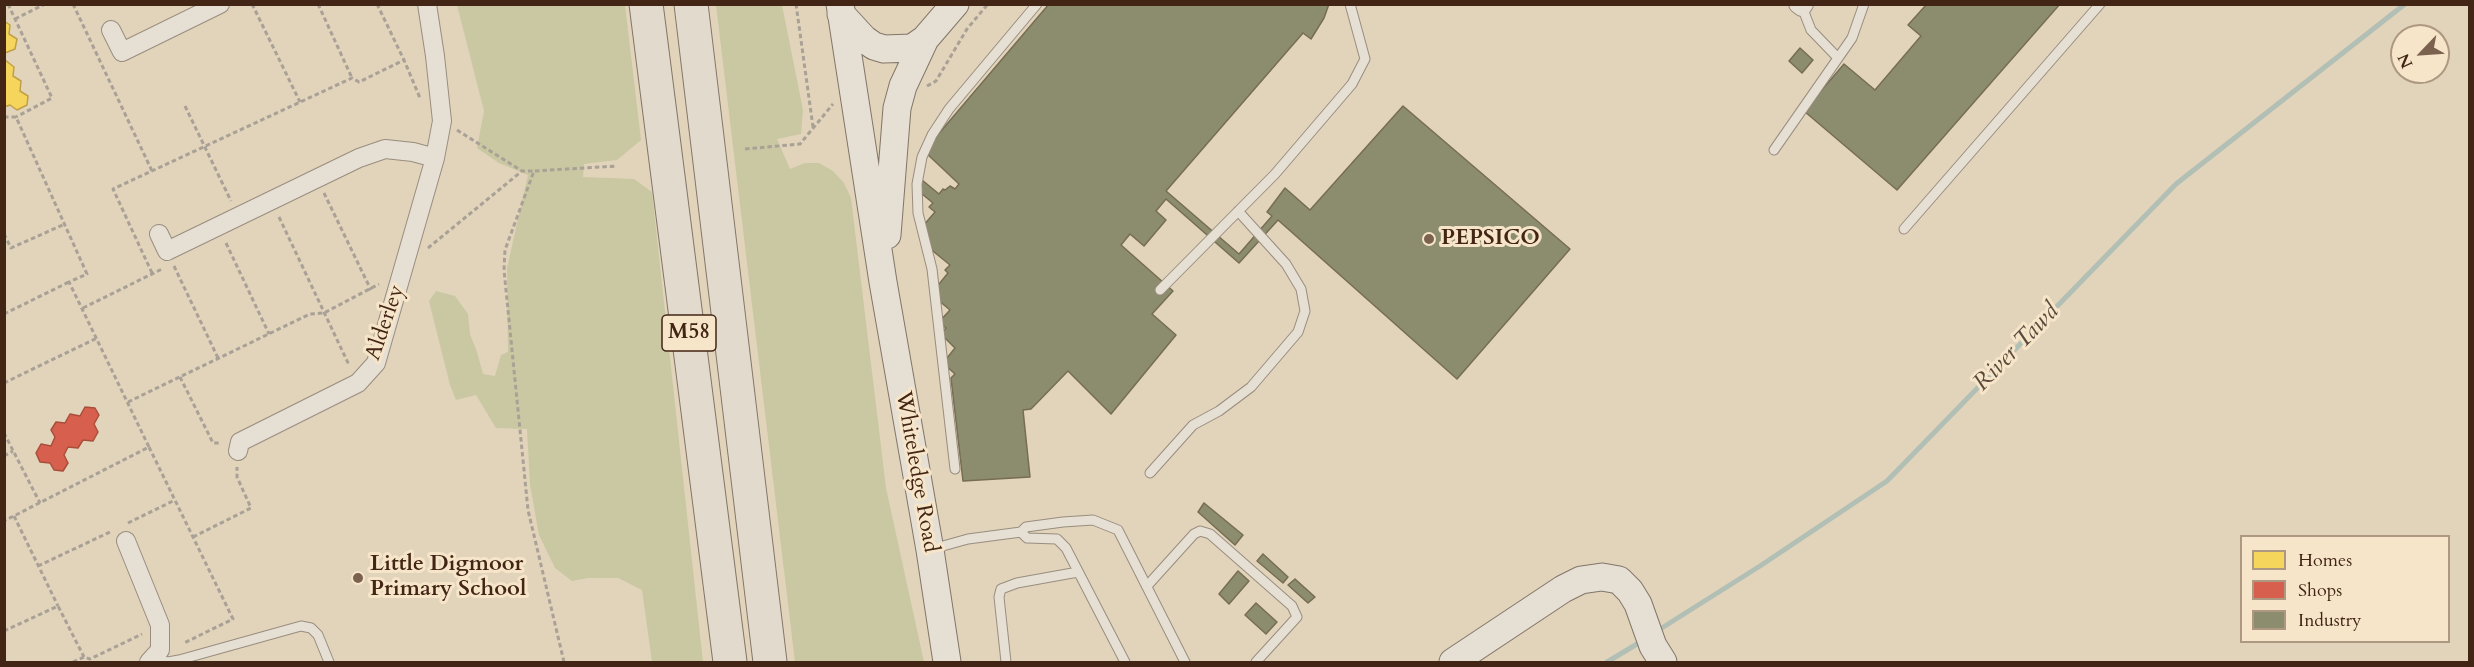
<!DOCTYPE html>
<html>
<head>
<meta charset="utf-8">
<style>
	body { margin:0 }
	#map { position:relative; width:2474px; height:667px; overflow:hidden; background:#e2d3bb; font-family:Cardo,serif }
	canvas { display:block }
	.frame { position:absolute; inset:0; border:6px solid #422515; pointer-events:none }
	.legend { position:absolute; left:2240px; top:535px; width:210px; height:108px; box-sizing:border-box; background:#f6e5c9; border:2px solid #ae9881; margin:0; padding:8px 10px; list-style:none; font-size:18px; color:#422515 }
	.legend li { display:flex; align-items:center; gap:12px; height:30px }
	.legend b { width:30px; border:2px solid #ae9881 }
	.north { position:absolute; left:2390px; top:24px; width:60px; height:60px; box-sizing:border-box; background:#f6e5c9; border:2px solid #ae9881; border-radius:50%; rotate:245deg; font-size:16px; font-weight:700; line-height:24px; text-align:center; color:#422515 }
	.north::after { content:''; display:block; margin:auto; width:21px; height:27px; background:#7a624f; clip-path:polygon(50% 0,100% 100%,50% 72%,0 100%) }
</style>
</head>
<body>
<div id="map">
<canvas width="2474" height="667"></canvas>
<div class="frame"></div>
<ul class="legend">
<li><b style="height:16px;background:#f6d55c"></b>Homes</li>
<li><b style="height:16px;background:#d6604d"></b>Shops</li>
<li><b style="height:16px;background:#8c8c6e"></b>Industry</li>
</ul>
<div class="north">N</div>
</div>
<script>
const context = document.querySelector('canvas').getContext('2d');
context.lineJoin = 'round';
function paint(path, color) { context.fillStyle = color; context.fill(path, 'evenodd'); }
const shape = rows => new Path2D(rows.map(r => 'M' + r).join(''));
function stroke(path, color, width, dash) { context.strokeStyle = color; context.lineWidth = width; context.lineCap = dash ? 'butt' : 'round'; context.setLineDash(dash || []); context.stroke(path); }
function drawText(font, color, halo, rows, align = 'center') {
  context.font = font + ' Cardo,serif'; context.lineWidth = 6; context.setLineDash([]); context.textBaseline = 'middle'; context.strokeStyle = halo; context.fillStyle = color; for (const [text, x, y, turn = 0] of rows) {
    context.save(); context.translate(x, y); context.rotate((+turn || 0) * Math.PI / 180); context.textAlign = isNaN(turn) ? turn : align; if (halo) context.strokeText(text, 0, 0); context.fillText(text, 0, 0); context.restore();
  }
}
paint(shape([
	[457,5,625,5,641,140,617,160,584,164,583,177,634,179,652,192,703,662,652,662,642,590,618,578,588,578,572,581,555,568,539,535,530,485,527,429,496,428,476,395,456,400,450,385,429,301,436,291,455,296,468,314,470,334,477,352,483,374,495,376,501,355,508,352,507,268,528,175,499,163,477,148,484,111],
	[716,5,782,5,803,110,801,134,777,139,790,169,805,163,819,163,833,171,844,183,851,198,886,488,924,662,795,662]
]), '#c9c8a2');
const homes = shape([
	[4,21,10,25,9,34,17,39,15,49,5,53,4,21],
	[5,60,14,67,13,76,21,81,20,91,28,96,27,105,17,110,10,105,4,107,5,60]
]);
paint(homes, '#f6d55c');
stroke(homes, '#c0a047', 1.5);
const shops = shape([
	[85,407,95,408,99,415,94,424,98,432,93,441,83,440,78,448,68,447,64,455,68,463,63,471,54,470,50,463,40,462,36,453,41,444,51,446,55,437,51,430,56,422,65,423,70,414,80,416,85,407]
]);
paint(shops, '#d6604d');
stroke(shops, '#aa4e3c', 1.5);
const industry = shape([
	[1049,4,1329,4,1324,18,1311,39,1303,33,1166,191,1239,254,1272,216,1267,212,1285,188,1310,210,1403,106,1570,249,1457,379,1278,220,1239,263,1166,199,1156,211,1166,220,1144,246,1130,234,1121,245,1173,291,1152,314,1176,335,1111,414,1068,371,1031,409,1023,410,1030,477,963,481,951,378,955,374,943,363,955,348,941,334,946,328,939,322,950,310,931,294,948,273,945,270,950,265,928,247,923,226,935,212,929,207,933,203,916,189,922,180,939,194,943,189,945,190,950,186,955,189,959,184,924,151,1049,4],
	[1927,4,2060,4,1897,190,1804,111,1844,64,1875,90,1921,36,1908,25,1927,4],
	[1800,48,1813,60,1802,73,1789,61,1800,48],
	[1204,503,1243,535,1235,545,1198,512,1204,503],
	[1263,554,1288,577,1283,583,1257,561,1263,554],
	[1238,571,1249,581,1229,604,1219,594,1238,571],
	[1295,579,1315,597,1308,603,1288,585,1295,579],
	[1256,603,1277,622,1266,634,1245,615,1256,603]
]);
paint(industry, '#8c8c6e');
stroke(industry, '#766d53', 1.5);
stroke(shape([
	[1657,631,1760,566,1887,481,2176,184,2405,4],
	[1607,662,1642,641]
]), '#b2bfb5', 5);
const lane = shape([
	[1802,7,1811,30,1838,58],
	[1774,150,1852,38,1864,4],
	[1904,229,2100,4],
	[1160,290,1275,174,1352,84,1365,59,1350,4],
	[955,469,932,269,918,213,917,184,922,157,932,135,949,109,1037,4],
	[1150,473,1193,425,1219,411,1251,387,1298,332,1305,311,1301,289,1286,264,1238,211],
	[1021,532,1027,538,1057,539,1066,548,1125,662],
	[932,549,968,539,1021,532,1026,527,1063,522,1093,520,1118,530,1185,662],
	[1147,586,1194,534,1200,531,1210,534,1292,606,1297,617,1256,662],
	[152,659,168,662,179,660,301,626,311,628,318,635,329,662],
	[1006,662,999,597,1001,589,1017,583,1078,572]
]);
const street = shape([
	[1798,4,1802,7,1804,4],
	[111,30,122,52,220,4],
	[159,234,167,251,359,158,385,149,413,152,435,158],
	[238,451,240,442,358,383,376,363,435,158,442,121,435,56,427,4],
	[126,541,160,625,160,650,149,662]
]);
const secondary = shape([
	[840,4,883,282,930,550,947,662],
	[841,14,864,39,874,46,884,49,912,48,925,39],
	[887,235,897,108,903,86,925,39,955,4],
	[1453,662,1563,589,1581,580,1602,577,1619,580,1630,591,1638,604,1653,646,1663,662]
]);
const highway = shape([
	[646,4,730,662],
	[691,4,770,662]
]);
stroke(lane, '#998d7e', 11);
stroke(street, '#998d7e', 20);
stroke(secondary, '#827668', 29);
stroke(highway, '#827668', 35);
stroke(shape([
	[8,4,52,98,16,117],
	[73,4,152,171],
	[252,4,300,102],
	[318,4,352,78],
	[377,4,404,60],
	[796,4,813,127],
	[15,19,45,4],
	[927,86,936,81,967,29,988,4],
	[185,106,231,201],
	[4,117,16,117,87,274,69,282,149,447,4,521],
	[457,130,522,171],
	[745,149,800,144,833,104],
	[324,193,371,290],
	[279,217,349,365],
	[4,234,11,248,65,224],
	[226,243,269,334],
	[428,248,522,171,534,171],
	[174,266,218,358],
	[152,273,113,189,352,78,359,82,404,60,420,98],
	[83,308,162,269],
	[4,314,69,282],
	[180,377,213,443,221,443],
	[4,383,97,338],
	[128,402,310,314,324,313,379,284],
	[4,433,40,503],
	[149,447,233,619,184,643],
	[4,456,13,451],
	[14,516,58,606],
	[128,523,175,500],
	[193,537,251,508,237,477,237,467],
	[38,566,110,532],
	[4,631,58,606,84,657],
	[73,662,84,657,90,659,142,634],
	[564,662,528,510,504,270,505,250,534,171,617,166]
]), '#a9a196', 3, [4.5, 3]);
stroke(lane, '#e6dfd4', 9);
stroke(street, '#e6dfd4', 18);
stroke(secondary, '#e6dfd4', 27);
stroke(highway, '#e2dacc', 33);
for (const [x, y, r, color] of [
	[1429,239,6,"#7a624f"],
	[358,578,6,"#7a624f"]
]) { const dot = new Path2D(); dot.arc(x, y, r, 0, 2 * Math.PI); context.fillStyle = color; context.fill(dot); stroke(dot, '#f6e5c9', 2); }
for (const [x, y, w] of [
	[689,333,54]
]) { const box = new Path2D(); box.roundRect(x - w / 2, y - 18, w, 36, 4.5); context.fillStyle = '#f6e5c9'; context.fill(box); stroke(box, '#422515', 1.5); }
drawText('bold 21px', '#422515', null, [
	["M58",689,333]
]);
drawText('bold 22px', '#422515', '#f6e5c9', [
	["PEPSICO",1441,239],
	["Little Digmoor",370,565],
	["Primary School",370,590]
], 'left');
drawText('22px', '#422515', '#f6e5c9', [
	["Alderley",386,323,-71],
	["Whiteledge Road",916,472,80]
]);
drawText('italic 24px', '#594a3c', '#f6e5c9', [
	["River Tawd",2017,348,-46]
]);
</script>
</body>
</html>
